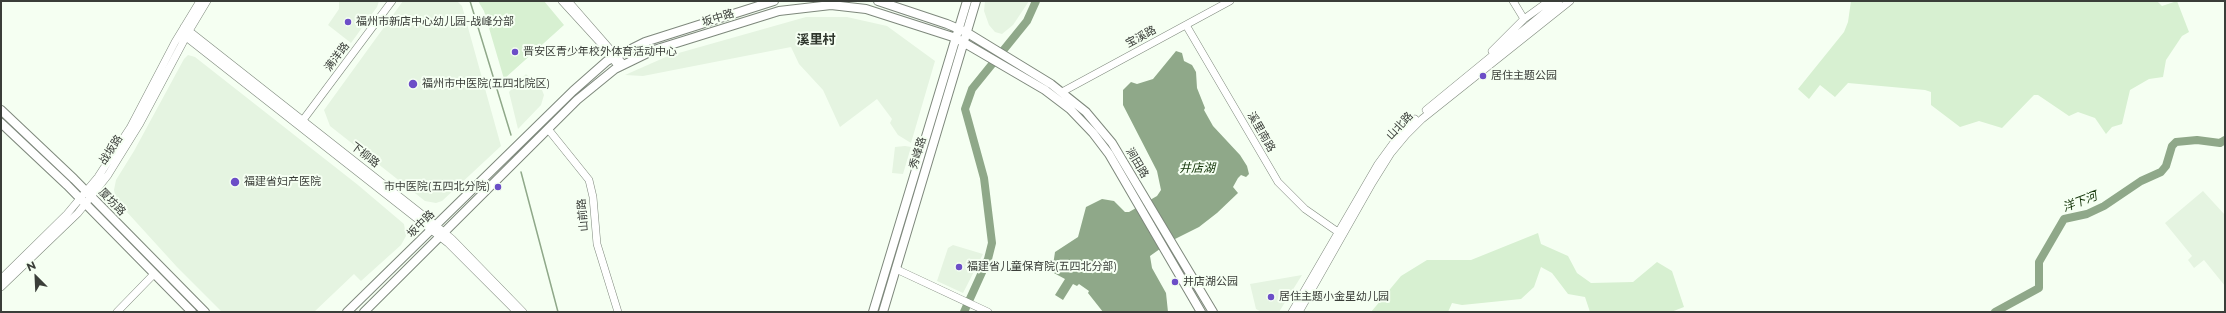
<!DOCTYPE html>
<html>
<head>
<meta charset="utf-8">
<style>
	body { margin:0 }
	#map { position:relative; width:2226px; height:313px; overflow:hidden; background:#f5fff2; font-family:Montserrat,sans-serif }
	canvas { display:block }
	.frame { position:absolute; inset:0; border:2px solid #3a3e39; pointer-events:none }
	.north { position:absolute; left:16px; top:257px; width:40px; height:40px; -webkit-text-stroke:3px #f5fff2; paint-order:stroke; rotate:336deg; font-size:11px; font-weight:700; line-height:16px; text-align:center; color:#3a3e39 }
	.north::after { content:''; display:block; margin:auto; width:14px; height:18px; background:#3a3e39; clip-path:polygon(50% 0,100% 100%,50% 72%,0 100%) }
</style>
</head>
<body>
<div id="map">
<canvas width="2226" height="313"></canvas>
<div class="frame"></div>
<div class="north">N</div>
</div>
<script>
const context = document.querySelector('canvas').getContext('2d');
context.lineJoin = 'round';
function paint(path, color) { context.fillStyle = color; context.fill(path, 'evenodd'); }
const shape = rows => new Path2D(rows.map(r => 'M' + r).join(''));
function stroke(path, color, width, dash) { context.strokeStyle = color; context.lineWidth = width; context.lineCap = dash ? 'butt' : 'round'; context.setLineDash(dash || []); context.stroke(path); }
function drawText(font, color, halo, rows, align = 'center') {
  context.font = font + ' Montserrat,"Noto Sans SC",sans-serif'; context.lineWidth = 4; context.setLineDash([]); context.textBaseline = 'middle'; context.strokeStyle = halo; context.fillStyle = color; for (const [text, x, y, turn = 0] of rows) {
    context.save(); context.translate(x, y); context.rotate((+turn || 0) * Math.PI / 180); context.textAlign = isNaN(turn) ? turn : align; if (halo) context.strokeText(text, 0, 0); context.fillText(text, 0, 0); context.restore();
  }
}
paint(shape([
	[339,1,379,1,377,7,351,43,328,25,339,9],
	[403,1,457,1,462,6,501,146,442,201,436,203,425,201,330,126,324,110],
	[985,1,1029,1,1013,25,1002,34,995,32,989,25,984,11],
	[806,17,847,17,887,26,935,61,911,143,898,135,890,123,892,119,877,99,840,127,823,90,799,64,791,47,643,76,625,75,668,56],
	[188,55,195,57,358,185,404,224,406,236,401,245,361,281,354,274,314,312,222,312,177,267,116,200,114,190,116,180,134,151,184,59],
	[526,74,542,90,544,95,541,105,518,129,509,92],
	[905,146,911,147,903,174,892,173,895,147],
	[2203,191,2225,215,2225,286,2204,260,2194,268,2188,260,2192,256,2165,223],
	[953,245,983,254,963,293,937,281,948,248],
	[1302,275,1279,312,1262,312,1256,309,1250,284]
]), '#e5f4e1');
paint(shape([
	[478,1,544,1,564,25,504,79,484,11],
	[1851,1,2157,1,2162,6,2177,1,2189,32,2182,36,2166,60,2163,77,2149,79,2130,90,2122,124,2112,127,2106,134,2095,118,2078,112,2069,116,2038,95,2034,95,2002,128,1979,121,1960,127,1931,105,1931,92,1925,90,1848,83,1835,97,1820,85,1809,99,1798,89,1844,32,1848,22],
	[1538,233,1541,244,1568,256,1577,273,1591,283,1633,282,1657,262,1672,271,1684,307,1671,312,1590,312,1585,297,1568,294,1552,273,1541,267,1534,287,1521,299,1462,305,1452,303,1448,312,1371,312,1401,276,1427,260,1471,260]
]), '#d7f0d1');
paint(shape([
	[1176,51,1182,53,1184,61,1192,65,1196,72,1197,88,1205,108,1204,110,1213,126,1240,155,1247,166,1249,174,1246,177,1241,175,1238,178,1233,187,1238,193,1217,213,1199,227,1171,241,1150,256,1152,268,1166,293,1168,312,1103,312,1088,293,1089,291,1079,284,1077,286,1073,284,1063,300,1055,295,1065,279,1052,272,1055,252,1078,237,1086,207,1102,199,1114,201,1125,212,1129,212,1157,196,1161,190,1157,171,1123,105,1123,90,1131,82,1137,84,1153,79]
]), '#8fa889');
stroke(shape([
	[470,1,511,135],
	[521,172,558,312]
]), '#8fa889', 1.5);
stroke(shape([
	[964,312,988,259,992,243,984,178,965,109,972,89,1027,21,1036,1],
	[1995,312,2039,288,2039,262,2064,219,2087,214,2104,206,2141,181,2161,172,2166,166,2172,146,2176,142,2197,140,2220,143,2225,140]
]), '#8fa889', 8);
const secondary = shape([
	[562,1,605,48,618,66],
	[568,1,623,64],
	[1513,1,1524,19],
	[1186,25,1278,182,1305,209,1338,232],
	[184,27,429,220,452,239,523,312],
	[181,33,448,243,517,312],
	[1492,51,1524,19,1549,1],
	[1062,92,1230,1],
	[1426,110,1559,1],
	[300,124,392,1],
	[548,129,589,180,593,197,597,244,618,312],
	[896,269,988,312],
	[1,279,67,214,98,177,130,128,175,42,200,1],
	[1,287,78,213,108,175,139,125,189,31,207,1],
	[117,312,154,274],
	[1292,312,1378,164,1397,138,1415,119],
	[1299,312,1371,185,1391,153,1406,135,1422,119,1570,1]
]);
const primary = shape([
	[878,1,947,24,966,32,1051,84,1086,112,1112,143,1213,312],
	[1,110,74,179,205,312],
	[1,123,67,185,192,312],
	[347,312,573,91,607,61,645,42,774,1],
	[364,312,577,100,615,69,654,50,779,11,831,5,866,9,956,38,1045,90,1070,109,1093,133,1109,154,1201,312],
	[873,312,967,1],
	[883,312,976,1]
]);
stroke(secondary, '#7e887c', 8);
stroke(primary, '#7e887c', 10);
stroke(secondary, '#fff', 7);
stroke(primary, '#fff', 8);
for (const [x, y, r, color] of [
	[348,22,4,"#6c4ec7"],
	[515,52,4,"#6c4ec7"],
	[1483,76,4,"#6c4ec7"],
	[413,84,5,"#6c4ec7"],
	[235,182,5,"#6c4ec7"],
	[498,187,4,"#6c4ec7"],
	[959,267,4,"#6c4ec7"],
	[1175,282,4,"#6c4ec7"],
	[1271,297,4,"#6c4ec7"]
]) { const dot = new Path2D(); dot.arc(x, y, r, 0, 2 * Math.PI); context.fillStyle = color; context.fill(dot); stroke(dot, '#f5fff2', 1.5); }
drawText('11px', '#3a3e39', '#f5fff2', [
	["坂中路",718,18,-17],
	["宝溪路",1141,37,-28],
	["满洋路",337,57,-53],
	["山北路",1400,126,-47],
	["溪里南路",1261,132,60],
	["战坂路",111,150,-57],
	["秀峰路",918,153,-73],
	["下柳路",365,155,38],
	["涧田路",1137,163,59],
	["厦坊路",112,202,46],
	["山前路",583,215,-95],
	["坂中路",421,224,-45]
]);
drawText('11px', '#3a3e39', '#f5fff2', [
	["福州市新店中心幼儿园-战峰分部",356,22],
	["晋安区青少年校外体育活动中心",523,52],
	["居住主题公园",1491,76],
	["福州市中医院(五四北院区)",422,84],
	["福建省妇产医院",244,182],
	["市中医院(五四北分院)",490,187,"right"],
	["福建省儿童保育院(五四北分部)",967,267],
	["井店湖公园",1183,282],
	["居住主题小金星幼儿园",1279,297]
], 'left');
drawText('italic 12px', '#103205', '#f5fff2', [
	["井店湖",1197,168],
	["洋下河",2080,202,-21]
]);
drawText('bold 13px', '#2e362c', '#f5fff2', [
	["溪里村",816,40]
]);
</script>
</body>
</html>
